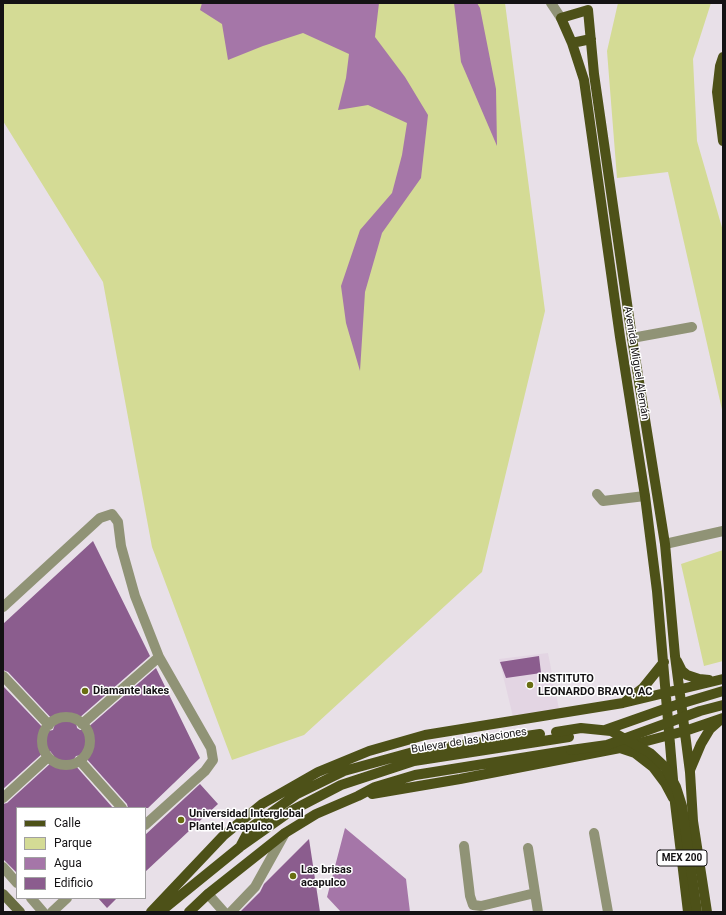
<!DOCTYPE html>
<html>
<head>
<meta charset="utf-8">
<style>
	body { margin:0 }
	#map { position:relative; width:726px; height:915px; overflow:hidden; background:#e8e0e8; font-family:Roboto,sans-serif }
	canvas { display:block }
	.frame { position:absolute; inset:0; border:4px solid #141214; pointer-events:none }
	.legend { position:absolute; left:16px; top:807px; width:130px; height:92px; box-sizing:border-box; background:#fff; border:1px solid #a1a0a1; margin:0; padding:5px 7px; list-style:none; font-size:12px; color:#141214 }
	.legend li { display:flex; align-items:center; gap:8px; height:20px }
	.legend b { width:20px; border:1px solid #a1a0a1 }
</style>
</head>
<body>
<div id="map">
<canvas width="726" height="915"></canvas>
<div class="frame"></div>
<ul class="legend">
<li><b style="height:5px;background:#4d5118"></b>Calle</li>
<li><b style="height:11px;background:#d4db95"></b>Parque</li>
<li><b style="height:11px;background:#a576a8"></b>Agua</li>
<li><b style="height:11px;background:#8b5d8e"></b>Edificio</li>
</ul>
</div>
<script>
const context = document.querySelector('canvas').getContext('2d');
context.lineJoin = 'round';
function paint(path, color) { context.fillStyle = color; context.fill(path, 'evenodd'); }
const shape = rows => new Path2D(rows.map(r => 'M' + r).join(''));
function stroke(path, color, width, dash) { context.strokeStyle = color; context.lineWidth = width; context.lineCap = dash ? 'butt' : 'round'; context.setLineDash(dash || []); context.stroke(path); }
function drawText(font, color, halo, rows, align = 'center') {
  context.font = font + ' Roboto,sans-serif'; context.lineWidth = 3; context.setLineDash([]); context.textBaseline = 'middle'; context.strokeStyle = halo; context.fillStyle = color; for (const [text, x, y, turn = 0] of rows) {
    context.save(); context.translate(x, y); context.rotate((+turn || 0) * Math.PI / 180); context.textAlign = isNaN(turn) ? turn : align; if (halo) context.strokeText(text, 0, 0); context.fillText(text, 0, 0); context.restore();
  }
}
paint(shape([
	[548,653,559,709,514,721,499,659]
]), '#e3d5e3');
paint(shape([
	[3,3,505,3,545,311,482,572,304,735,232,760,152,547,103,282,3,121],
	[618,3,711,3,693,59,697,141,723,231,723,414,668,172,617,178,607,51],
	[723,550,723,661,704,666,681,564]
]), '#d4db95');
paint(shape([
	[202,3,379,3,375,37,405,77,428,115,421,178,382,233,365,292,360,371,346,323,341,286,360,230,392,193,402,155,407,123,368,105,338,110,346,78,349,54,303,33,263,46,228,60,222,24,200,10],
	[454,3,477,3,480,8,496,89,497,146,461,62],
	[345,828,406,879,410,912,341,912,327,897]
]), '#a576a8');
paint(shape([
	[93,541,150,656,78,719,76,722,77,728,80,730,86,729,156,668,200,758,148,808,128,808,127,804,85,757,82,755,76,756,74,759,75,765,113,808,17,808,17,873,3,859,3,804,7,803,52,762,54,756,50,751,44,752,3,789,3,686,45,730,48,731,53,730,55,724,54,721,8,672,3,670,3,624],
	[539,656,541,673,506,678,500,662],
	[200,784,218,804,145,872,145,835],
	[309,839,320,912,240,912,260,892,264,884],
	[98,898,117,898,107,908]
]), '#8b5d8e');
stroke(shape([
	[551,3,561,18],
	[632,338,692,327],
	[597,494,603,501,645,496],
	[665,544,723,531],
	[3,607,100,518,112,514,118,522,121,546,135,596,159,657,211,748,213,760,205,771,145,825],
	[3,676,49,725],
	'42 741a24 24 0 1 1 48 0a24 24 0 1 1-48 0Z',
	[82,724,159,657],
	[80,761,122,808],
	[3,798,48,757],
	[594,833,608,912],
	[464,846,470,896,473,905,481,906,535,893],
	[528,848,538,912],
	[3,867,17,883],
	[208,894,224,912],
	[31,898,43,912],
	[52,912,67,898],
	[231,912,255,887,285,833]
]), '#909376', 10);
stroke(shape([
	[3,894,20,912]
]), '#686c41', 10);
stroke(shape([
	[572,43,591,39],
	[723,57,720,66,717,92,723,141],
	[677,661,682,671,687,675,699,679,709,680],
	[626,701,643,688,664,662],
	[620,748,635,753,653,767,665,783,673,798],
	[690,770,701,744,710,729,719,721],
	[372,794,460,779,620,748,685,731,723,718],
	[241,845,250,828,297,794,344,771,413,752,540,734],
	[151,912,223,836,262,804,318,772,369,751,425,735,623,703,723,679],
	[160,912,240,847,291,811,341,785,414,761,569,737],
	[189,912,208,894,285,833,316,814,358,796,375,787,415,775,571,750],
	[688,912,675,803,657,591,645,496,620,337,584,80,572,43,561,18,588,10,594,74,632,338,665,544,675,656,690,772,693,821,707,912]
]), '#4d5118', 10);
stroke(shape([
	[605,730,673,706,723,691],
	[556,732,581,728,611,731,650,753,665,767,676,787,682,806,697,912],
	[571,750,607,745,700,711,723,705]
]), '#4d5118', 10);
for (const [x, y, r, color] of [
	[530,685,4,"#696e12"],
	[85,691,4,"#696e12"],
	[181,820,4,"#696e12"],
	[293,876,4,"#696e12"]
]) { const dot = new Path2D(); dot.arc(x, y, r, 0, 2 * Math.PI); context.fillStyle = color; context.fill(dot); stroke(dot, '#fff', 1.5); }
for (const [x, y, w] of [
	[682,858,50]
]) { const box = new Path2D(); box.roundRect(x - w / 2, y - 8, w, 16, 3); context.fillStyle = '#fff'; context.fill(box); stroke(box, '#141214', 1); }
drawText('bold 10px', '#141214', null, [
	["MEX 200",682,858]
]);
drawText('11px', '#141214', '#fff', [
	["Avenida Miguel Alemán",636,363,81],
	["Bulevar de las Naciones",469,741,-9]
]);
drawText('bold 11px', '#141214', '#fff', [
	["INSTITUTO",538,679],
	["LEONARDO BRAVO, AC",538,692],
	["Diamante lakes",93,691],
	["Universidad Interglobal",189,814],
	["Plantel Acapulco",189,827],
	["Las brisas",301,870],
	["acapulco",301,883]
], 'left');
</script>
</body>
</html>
